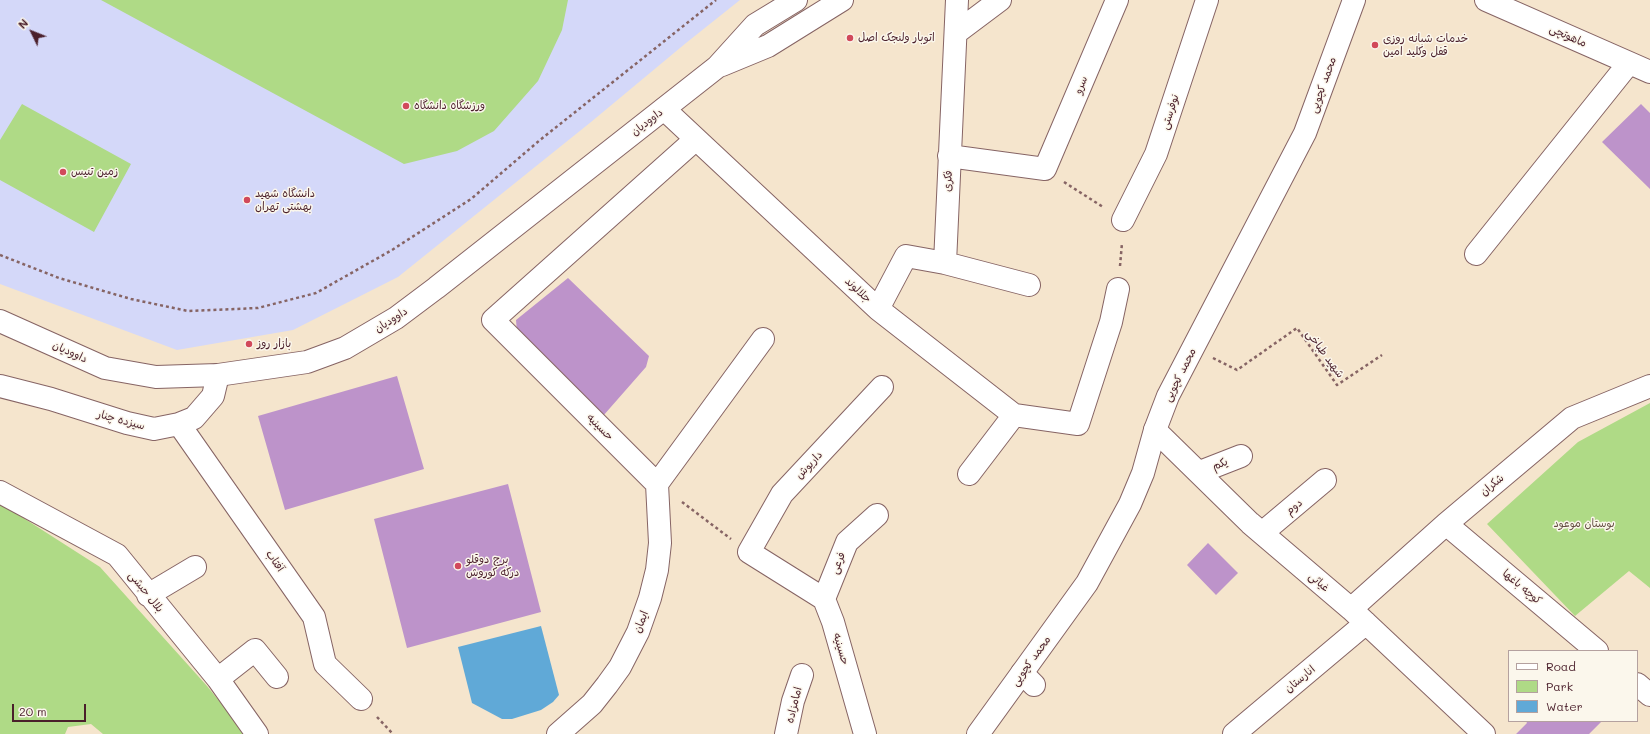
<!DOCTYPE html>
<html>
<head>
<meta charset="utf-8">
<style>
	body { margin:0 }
	#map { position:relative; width:1650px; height:734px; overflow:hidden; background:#f5e5cd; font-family:Mali,sans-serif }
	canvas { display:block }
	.legend { position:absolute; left:1508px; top:650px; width:130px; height:72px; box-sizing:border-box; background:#fbf7ec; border:1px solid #b4a19f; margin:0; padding:5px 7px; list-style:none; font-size:12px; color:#4a1f2b }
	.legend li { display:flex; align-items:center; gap:8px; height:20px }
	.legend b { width:20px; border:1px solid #b4a19f }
	.north { position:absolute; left:12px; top:12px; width:40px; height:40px; -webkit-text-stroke:3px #fbf7ec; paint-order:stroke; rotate:313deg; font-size:11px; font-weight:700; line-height:16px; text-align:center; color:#4a1f2b }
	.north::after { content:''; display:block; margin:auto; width:14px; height:18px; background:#4a1f2b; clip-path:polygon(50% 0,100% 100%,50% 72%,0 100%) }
	.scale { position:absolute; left:12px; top:704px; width:74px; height:18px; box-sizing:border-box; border:2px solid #4a1f2b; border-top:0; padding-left:5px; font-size:12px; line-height:14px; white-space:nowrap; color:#4a1f2b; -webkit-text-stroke:3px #fbf7ec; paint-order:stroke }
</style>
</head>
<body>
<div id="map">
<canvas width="1650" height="734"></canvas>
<ul class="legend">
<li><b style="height:5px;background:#fff"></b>Road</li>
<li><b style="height:11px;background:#afda86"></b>Park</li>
<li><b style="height:11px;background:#60a9d7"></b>Water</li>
</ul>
<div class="north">N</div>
<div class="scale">20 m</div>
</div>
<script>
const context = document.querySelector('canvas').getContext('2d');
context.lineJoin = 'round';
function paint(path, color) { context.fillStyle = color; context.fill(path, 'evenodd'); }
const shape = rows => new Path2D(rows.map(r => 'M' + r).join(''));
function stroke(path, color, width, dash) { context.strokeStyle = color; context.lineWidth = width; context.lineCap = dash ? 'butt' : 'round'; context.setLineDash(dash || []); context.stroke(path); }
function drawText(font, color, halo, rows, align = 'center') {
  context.font = font + ' Mali,"Playpen Sans Arabic",sans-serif'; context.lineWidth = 3; context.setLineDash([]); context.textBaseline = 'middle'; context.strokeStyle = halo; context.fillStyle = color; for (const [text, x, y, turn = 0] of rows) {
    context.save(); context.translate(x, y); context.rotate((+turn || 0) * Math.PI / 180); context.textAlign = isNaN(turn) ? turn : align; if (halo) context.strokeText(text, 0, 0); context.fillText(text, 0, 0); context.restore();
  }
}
paint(shape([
	[0,0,740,0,686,43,591,122,398,277,293,330,177,350,0,284]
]), '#d4d8f9');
paint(shape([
	[101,0,568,0,562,30,538,81,494,131,457,151,404,164],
	[22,104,131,164,94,232,0,180,0,140],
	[1650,403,1650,588,1629,571,1575,616,1487,524,1578,442],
	[0,503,100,567,207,686,246,734,103,734,91,724,68,727,65,734,0,734]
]), '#afda86');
paint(shape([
	[541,626,559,695,553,702,541,710,512,719,502,719,472,703,458,647]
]), '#60a9d7');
paint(shape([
	[1641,104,1650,113,1650,189,1602,142],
	[568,278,649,356,646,367,603,416,517,332,516,320],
	[397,376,424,469,285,510,258,416],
	[508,484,541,612,407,648,374,519],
	[1208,543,1238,573,1216,595,1187,565],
	[1526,721,1602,721,1589,734,1516,734,1527,723]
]), '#bd93ca');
const street = shape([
	[1486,0,1650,72],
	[956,33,1000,0],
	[664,109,878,309,1014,415,1078,424,1111,322,1118,289],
	[949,156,1045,169,1117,0],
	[1123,220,1156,154,1207,0],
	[1476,254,1629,63],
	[945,263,957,0],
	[878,309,906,256,945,263,1029,285],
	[0,386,51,399,127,423,154,429,179,424,194,418,213,396,218,375],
	[179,424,314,617,325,664,361,699],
	[1155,430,1250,523,1351,609,1484,734],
	[1200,472,1241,456],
	[969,474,1014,415],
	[657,484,493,320,696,139],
	[657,484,763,339],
	[0,492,117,555,218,679,257,734],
	[1446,524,1597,651],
	[1262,533,1325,480],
	[148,595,195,567],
	[824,599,847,542,877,515],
	[1351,609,1446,524,1572,418,1650,386],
	[1022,673,1034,685],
	[218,679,255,650,277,677],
	[1637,684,1650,695],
	[558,734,592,704,607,685,620,667,638,632,650,598,657,570,660,543,657,484],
	[786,734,793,701,802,675],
	[865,734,833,622,824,599,749,552,782,494,882,387],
	[1234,734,1366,623]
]);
const secondary = shape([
	[722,65,768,46,842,0],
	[0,321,105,368,156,377,218,375,307,362,345,348,396,318,436,288,717,67,755,25,796,0],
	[978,734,1087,583,1130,504,1143,473,1155,430,1168,396,1305,133,1354,0]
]);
stroke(street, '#866464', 24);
stroke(secondary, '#866464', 24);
stroke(shape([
	[1064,182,1103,207],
	[0,255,59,278,131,299,188,311,258,308,316,293,392,250,471,199,540,140,716,0],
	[1120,266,1122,243],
	[1213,358,1237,370,1297,328,1337,385,1382,355],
	[682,502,731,539],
	[377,717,393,734]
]), '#866464', 2.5, [3, 3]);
stroke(street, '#fff', 22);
stroke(secondary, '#fff', 22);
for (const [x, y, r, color] of [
	[850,38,4,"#d1495b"],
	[1375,45,4,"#d1495b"],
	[406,106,4,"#d1495b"],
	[63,172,4,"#d1495b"],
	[247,200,4,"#d1495b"],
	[249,344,4,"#d1495b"],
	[458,566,4,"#d1495b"]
]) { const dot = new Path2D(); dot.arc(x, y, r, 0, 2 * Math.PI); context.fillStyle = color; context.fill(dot); stroke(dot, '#fbf7ec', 1.5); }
drawText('11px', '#4a1f2b', '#fbf7ec', [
	["ماهوتچی",1568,36,24],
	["سرو",1081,85,-67],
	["محمد کچویی",1323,85,-70],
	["نوفرستی",1170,112,-72],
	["داوودیان",647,122,-38],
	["فکری",948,181,-87],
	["جلالوند",858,290,43],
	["داوودیان",391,320,-33],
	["داوودیان",70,352,24],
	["شهید طباخی",1325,354,54],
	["محمد کچویی",1180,375,-63],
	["سیزده چنار",121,420,15],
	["حسینیه",600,427,45],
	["یکم",1220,464,-21],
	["داریوش",809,465,-47],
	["شکران",1492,485,-40],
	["دوم",1294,507,-40],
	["آفتاب",275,561,55],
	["فرعی",838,563,-68],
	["غیاثی",1319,582,40],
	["کوچه باغها",1522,587,40],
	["بلال حبشی",146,592,51],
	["ایمان",641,622,-69],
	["حسینیه",841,649,74],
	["محمد کچویی",1031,661,-54],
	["انارستان",1300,679,-40],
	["امامزاده",794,705,-76]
]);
drawText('11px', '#4a1f2b', '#fbf7ec', [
	["اتوبار ولنجک اصل",858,38],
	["خدمات شبانه روزی",1383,39],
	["قفل وکلید امین",1383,52],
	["ورزشگاه دانشگاه",414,106],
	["زمین تنیس",71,172],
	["دانشگاه شهید",255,194],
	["بهشتی تهران",255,207],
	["بازار روز",257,344],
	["برج دوقلو",466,560],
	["درکه کوروش",466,573]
], 'left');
drawText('11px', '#634e42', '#fbf7ec', [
	["بوستان موعود",1584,524]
]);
</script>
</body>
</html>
